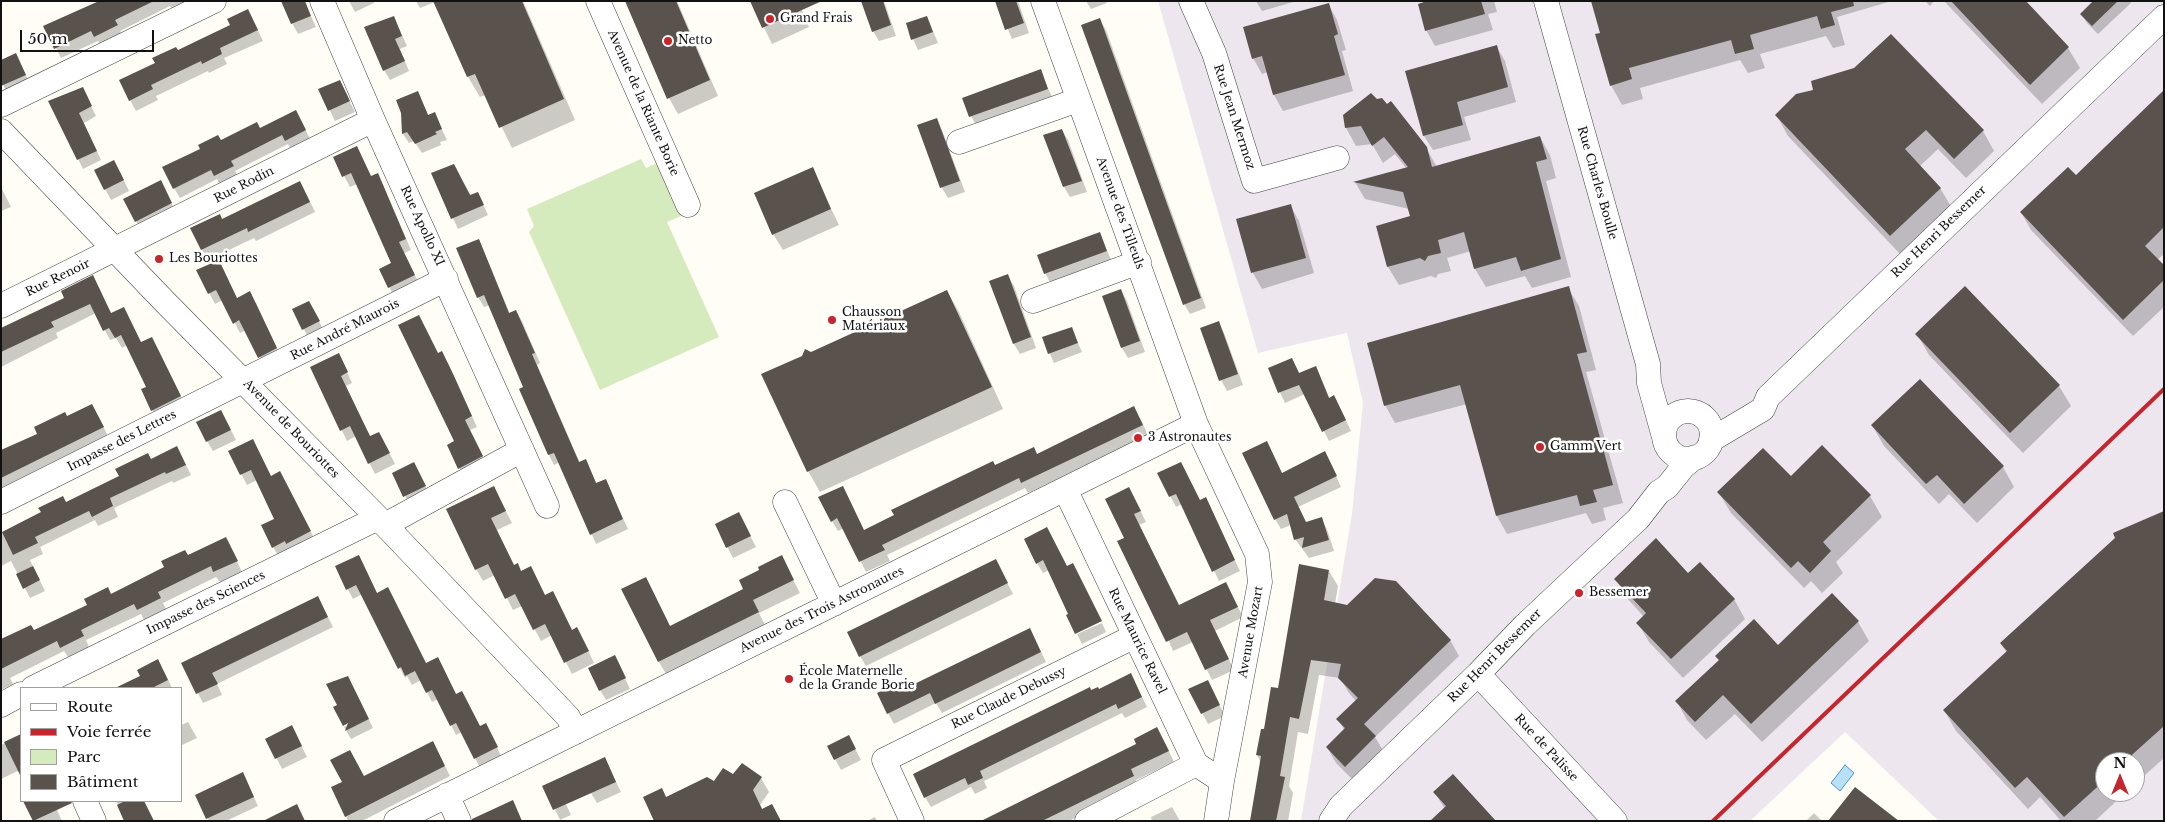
<!DOCTYPE html>
<html>
<head>
<meta charset="utf-8">
<style>
	body { margin:0 }
	#map { position:relative; width:2165px; height:822px; overflow:hidden; background:#fffdf5; font-family:"Libre Baskerville",serif }
	canvas { display:block }
	.frame { position:absolute; inset:0; border:2px solid #111; pointer-events:none }
	.legend { position:absolute; left:20px; top:687px; width:162px; height:115px; box-sizing:border-box; background:#fff; border:1px solid #a0a0a0; margin:0; padding:6px 9px; list-style:none; font-size:15px; color:#111 }
	.legend li { display:flex; align-items:center; gap:10px; height:25px }
	.legend b { width:25px; border:1px solid #a0a0a0 }
	.north { position:absolute; left:2095px; top:752px; width:50px; height:50px; box-sizing:border-box; background:#fff; border:1px solid #a0a0a0; border-radius:50%; rotate:0deg; font-size:14px; font-weight:700; line-height:20px; text-align:center; color:#111 }
	.north::after { content:''; display:block; margin:auto; width:18px; height:22px; background:#c4262e; clip-path:polygon(50% 0,100% 100%,50% 72%,0 100%) }
	.scale { position:absolute; left:20px; top:30px; width:134px; height:22px; box-sizing:border-box; border:2px solid #111; border-top:0; padding-left:6px; font-size:15px; line-height:18px; white-space:nowrap; color:#111; -webkit-text-stroke:4px #fff; paint-order:stroke }
</style>
</head>
<body>
<div id="map">
<canvas width="2165" height="822"></canvas>
<div class="frame"></div>
<ul class="legend">
<li><b style="height:6px;background:#fff"></b>Route</li>
<li><b style="height:6px;background:#c4262e"></b>Voie ferrée</li>
<li><b style="height:14px;background:#d5ebbd"></b>Parc</li>
<li><b style="height:14px;background:#5a524d"></b>Bâtiment</li>
</ul>
<div class="north">N</div>
<div class="scale">50 m</div>
</div>
<script>
const context = document.querySelector('canvas').getContext('2d');
context.lineJoin = 'round';
function paint(path, color) { context.fillStyle = color; context.fill(path, 'evenodd'); }
const shape = rows => new Path2D(rows.map(r => 'M' + r).join(''));
function stroke(path, color, width, dash) { context.strokeStyle = color; context.lineWidth = width; context.lineCap = dash ? 'butt' : 'round'; context.setLineDash(dash || []); context.stroke(path); }
function drawText(font, color, halo, rows, align = 'center') {
  context.font = font + ' "Libre Baskerville",serif'; context.lineWidth = 5; context.setLineDash([]); context.textBaseline = 'middle'; context.strokeStyle = halo; context.fillStyle = color; for (const [text, x, y, turn = 0] of rows) {
    context.save(); context.translate(x, y); context.rotate((+turn || 0) * Math.PI / 180); context.textAlign = isNaN(turn) ? turn : align; if (halo) context.strokeText(text, 0, 0); context.fillText(text, 0, 0); context.restore();
  }
}
paint(shape([
	[1158,1,2164,1,2164,821,1939,821,1845,732,1750,821,1301,821,1352,514,1363,403,1347,333,1258,353],
	[2105,762,2135,762,2135,792,2105,792]
]), '#eee6ef');
paint(shape([
	[641,159,646,168,657,163,681,216,667,222,719,337,600,390,529,232,534,226,527,209]
]), '#d5ebbd');
const water = shape([
	[1845,765,1854,773,1840,791,1831,783,1845,765]
]);
paint(water, '#b9e0f7');
stroke(water, '#3f96cf', 1);
paint(shape([
	[101,1,192,1,173,11,170,6,120,31,123,36,101,46,98,41,61,58,45,26],
	[304,1,316,27,298,34,292,23],
	[349,1,373,1,374,3,355,12],
	[416,1,523,1,575,120,512,148,486,95,480,97,468,77,435,2,420,8],
	[626,1,677,1,718,96,678,114,669,98],
	[751,1,798,1,809,27,772,44],
	[862,1,884,1,896,36,879,41,873,31],
	[996,1,1018,1,1029,33,1012,39],
	[1086,1,1106,1,1107,3,1091,9],
	[1256,1,1297,1,1262,11],
	[1432,1,1494,1,1497,12,1488,14,1493,30,1435,46,1426,30],
	[1593,1,1892,1,1837,17,1845,45,1833,48,1826,36,1760,54,1765,68,1748,73,1740,60,1640,88,1643,99,1622,105,1611,85,1602,34],
	[1925,1,1934,1,1930,6],
	[1944,1,2024,1,2068,48,2080,68,2042,104],
	[2095,1,2130,1,2131,3,2098,34,2087,23,2081,14],
	[1328,4,1337,20,1346,50,1342,51,1353,91,1283,111,1274,95,1268,72,1262,74,1253,58],
	[248,10,263,41,224,58,227,64,209,73,208,71,156,96,158,100,136,111,130,100,177,52,232,26],
	[927,17,938,43,918,50,913,39],
	[1100,20,1106,30,1206,308,1190,314,1184,304],
	[399,28,407,46,400,49,409,71,390,80,384,70],
	[1496,46,1505,61,1516,102,1464,117,1471,140,1433,150,1424,136,1407,72],
	[21,65,31,86,9,96,1,81],
	[1040,71,1053,99,977,127,971,116],
	[320,90,345,92,355,112,335,121],
	[417,92,429,116,434,113,447,140,440,142,441,145,422,153,414,141,409,143,403,134,403,112],
	[2164,93,2164,254,2157,260,2164,267,2164,307,2133,336,2031,230,2021,212,2076,177],
	[87,98,96,116,84,123,101,160,83,169,50,102],
	[1344,115,1426,148,1437,167,1540,137,1550,155,1556,178,1546,181,1571,277,1532,288,1525,276,1486,287,1475,269,1471,251,1447,258,1451,271,1438,274,1436,278,1431,276,1399,285,1388,267,1412,217,1409,209,1365,199,1355,182,1406,168,1395,154,1383,163,1372,144,1356,146,1346,128],
	[1777,116,1983,131,1994,151,1966,178,1938,149,1920,166,1940,188,1952,208,1902,256,1788,136],
	[936,120,942,130,965,192,948,198,942,188,919,126],
	[301,121,311,141,291,150,288,144,235,171,238,176,220,185,217,179,180,198,174,188,221,142],
	[1062,130,1068,140,1087,192,1070,197,1064,187,1045,136],
	[334,158,383,185,411,250,404,253,420,286,395,298,380,270,393,264,357,184,350,187],
	[812,169,839,225,783,250,773,234],
	[120,172,129,191,111,200,105,189],
	[432,174,465,185,471,196,478,193,488,215,458,229],
	[1,187,11,207,1,211],
	[166,191,176,213,141,230,136,221],
	[306,193,315,212,256,241,254,238,208,260,202,250,222,220],
	[1290,205,1299,221,1314,273,1262,289,1253,273,1238,220],
	[1100,234,1112,262,1051,284,1045,273],
	[479,240,510,314,516,311,522,321,540,363,537,365,580,463,585,460,597,484,605,480,628,529,596,544,560,462,554,465,549,455,525,387,490,305,484,307,478,297],
	[198,271,237,299,256,303,282,359,265,367,246,330,240,333,223,300,215,304],
	[1008,276,1014,286,1036,348,1020,354,1014,344],
	[93,277,111,314,141,344,158,349,186,407,158,421,142,390,148,387,127,345,122,348,116,338,110,340,96,313,56,333,58,338,1,367,1,329,66,298],
	[1568,288,1579,306,1596,370,1586,372,1623,503,1603,508,1606,520,1592,524,1586,513,1507,534,1497,516,1467,404,1395,423,1385,405],
	[1121,290,1127,301,1145,352,1128,358,1122,348,1104,297],
	[947,291,959,312,1003,409,820,492,808,471,811,353],
	[294,310,314,312,324,331,309,339],
	[1218,323,1224,333,1243,385,1227,391,1221,380,1202,329],
	[1071,328,1082,352,1054,363,1043,338],
	[1917,334,2059,386,2071,406,2023,453,1929,355],
	[438,354,448,363,477,427,470,430,488,467,465,479,448,446,456,442],
	[1292,360,1300,374,1316,367,1330,399,1339,406,1351,431,1329,441,1305,394,1285,403,1269,369],
	[344,365,352,383,346,386,370,438,385,444,395,464,375,474,356,436,347,441,311,367],
	[98,416,109,438,1,491,1,451,38,434,66,418],
	[1140,418,1148,435,1028,493,1025,488,887,555,890,561,866,572,844,528,838,531,832,521,848,498,864,531,1037,455],
	[227,422,236,440,213,451,207,441],
	[1872,425,2003,467,2014,487,1977,523,1949,494,1939,504,1884,446],
	[177,447,191,475,173,483,172,481,114,508,118,517,98,526,95,520,40,547,43,554,30,560,45,591,30,598,11,561,1,566,1,533,66,504],
	[1822,447,1870,496,1882,517,1836,562,1843,573,1822,593,1811,581,1804,588,1731,513,1719,493,1791,478],
	[230,452,271,477,286,483,316,542,279,557,273,547,276,519,257,480,247,485],
	[1330,463,1341,487,1298,507,1306,523,1321,519,1327,529,1334,551,1309,558,1295,539,1291,525,1281,529,1275,519,1282,475],
	[419,474,431,497,411,506,405,496],
	[1159,474,1200,502,1206,499,1240,571,1219,581,1182,504,1176,507],
	[494,488,512,523,497,530,514,566,545,596,572,631,583,640,594,663,572,674,552,635,541,641,522,606,513,610,495,575,483,581,476,569,448,510],
	[1129,488,1146,522,1139,525,1179,607,1231,594,1243,617,1215,631,1234,670,1212,680,1193,642,1173,651,1126,538],
	[2164,512,2164,758,2135,784,2135,762,2105,762,2105,792,2126,792,2095,821,2061,821,2040,797,2028,809,1956,731,1944,710,2007,653,2001,644],
	[744,524,756,547,733,558,716,525],
	[1047,529,1070,614,1049,570,1043,573,1037,563],
	[231,549,242,572,220,582,216,577,163,603,166,609,144,620,141,614,86,640,89,647,68,657,64,651,10,678,13,684,1,690,1,648,188,556],
	[336,567,377,594,426,664,438,658,456,695,480,727,491,734,502,758,480,768,462,732,456,735,438,699,432,702,421,680,412,685,407,676,405,678,362,594,353,599],
	[788,570,800,593,759,613,765,625,666,674,659,662,670,627],
	[1001,571,1013,594,866,666,860,656],
	[1329,571,1338,586,1335,604,1450,640,1459,656,1375,737,1384,752,1354,781,1336,763,1327,747,1345,731,1338,719,1356,701,1349,693,1340,678,1319,675,1308,734,1298,732,1289,786,1293,793,1288,821,1251,821,1261,763,1257,755,1279,689],
	[1688,575,1734,599,1745,619,1683,678,1649,642,1638,623,1644,617,1627,598,1616,579],
	[318,598,333,627,217,684,222,695,203,703,182,663],
	[1858,622,1869,641,1762,742,1735,714,1706,740,1687,720,1677,702,1719,661,1716,656,1778,646],
	[1102,623,1106,632,1082,644,1077,634],
	[1035,639,1046,662,942,713,936,703,894,724,878,694,906,690],
	[620,667,630,689,606,700,600,690],
	[164,671,172,688,118,688,142,677],
	[1136,685,1147,707,1125,718,1122,713,984,781,987,788,975,794,971,787,931,807,925,797,1091,691],
	[353,687,373,728,351,739,344,727,354,722,339,705],
	[1190,690,1213,692,1225,716,1208,724],
	[188,722,197,738,182,745,181,725],
	[292,727,307,757,282,769,267,739],
	[21,736,21,773,20,770,1,779,1,745],
	[1163,739,1174,762,1136,780,1139,786,1069,821,983,821],
	[854,747,861,760,841,770,835,759],
	[438,752,450,776,362,821,348,821,346,816],
	[605,759,621,792,597,803,591,793],
	[734,776,761,778,769,792,760,805,763,810,666,799],
	[247,782,258,806,226,821,209,821,197,796],
	[544,786,560,792,571,815,560,820],
	[1435,793,1494,821,1445,809],
	[25,801,53,801,62,821,34,821],
	[116,801,144,801,154,821,126,821],
	[1172,807,1180,821,1152,821,1151,817],
	[1814,813,1822,821,1806,821],
	[875,817,877,821,867,821]
]), '#0003');
paint(shape([
	[99,1,154,1,115,20,118,25,94,37,91,31,54,49,43,26],
	[281,1,305,1,311,16,291,24],
	[433,1,522,1,564,99,499,128,475,74,467,77],
	[625,1,676,1,710,80,667,99],
	[750,1,822,1,762,28],
	[861,1,883,1,891,25,872,32],
	[995,1,1016,1,1024,23,1005,30],
	[1427,1,1481,1,1485,14,1425,31,1418,4],
	[1591,1,1853,1,1854,6,1831,12,1835,25,1821,29,1817,16,1750,35,1754,49,1735,54,1731,40,1629,68,1632,79,1610,86,1595,34,1600,33],
	[1951,1,2026,1,2069,47,2030,85],
	[2093,1,2118,1,2092,26,2080,14],
	[1329,3,1338,34,1334,36,1345,75,1273,95,1262,56,1252,59,1243,27],
	[248,9,258,30,220,48,222,54,202,64,201,61,151,85,153,89,129,101,119,80,155,63,152,58,176,47,178,50,230,25,227,19],
	[394,16,402,36,395,39,405,61,383,71,364,27],
	[927,16,933,32,911,40,906,23],
	[1100,18,1201,298,1183,305,1081,25],
	[1891,34,1984,130,1954,159,1926,130,1905,149,1941,188,1890,236,1775,115,1796,94,1813,90,1811,81,1854,68],
	[1497,45,1508,87,1457,102,1463,125,1423,136,1405,71],
	[16,53,26,75,1,86,1,60],
	[1041,69,1048,89,969,117,962,98],
	[340,80,350,101,328,111,318,89],
	[83,87,92,106,79,113,97,151,77,160,48,101],
	[2164,90,2164,227,2145,246,2164,265,2164,280,2123,320,2020,212,2068,167,2076,175],
	[418,91,428,115,435,112,442,129,435,132,437,134,415,144,407,132,402,134,401,113,396,100],
	[1371,93,1377,99,1382,98,1387,104,1391,101,1427,147,1432,167,1540,136,1547,159,1536,162,1561,259,1521,271,1516,257,1474,269,1464,232,1438,240,1441,253,1428,256,1425,261,1420,258,1387,267,1376,226,1410,216,1403,192,1353,182,1408,167,1384,137,1372,146,1361,126,1345,128,1343,115],
	[296,110,306,130,285,141,282,135,231,161,234,166,214,176,211,170,173,189,162,167,200,149,198,145,218,135,221,140,257,122,260,128],
	[937,118,960,181,940,188,917,125],
	[1062,129,1082,181,1063,187,1043,135],
	[357,146,371,176,378,173,406,239,399,242,415,275,388,288,379,269,391,263,351,173,342,177,333,157],
	[114,160,124,180,104,190,94,170],
	[454,164,470,195,478,192,484,205,451,219,431,173],
	[813,167,831,209,772,235,754,193],
	[161,180,172,203,135,222,123,199],
	[300,181,310,202,248,232,247,228,201,250,190,228,220,214,222,219],
	[1291,204,1306,258,1251,273,1236,219],
	[1100,232,1107,251,1044,274,1037,255],
	[479,239,509,313,516,310,535,353,532,354,579,462,586,459,596,483,606,479,623,519,590,535,554,453,548,455,519,389,523,387,484,295,477,298,456,248],
	[219,260,237,298,250,291,277,348,258,358,239,320,233,324,216,290,208,294,196,270],
	[1008,274,1031,337,1013,344,989,281],
	[93,275,111,313,124,307,141,342,152,337,181,396,151,411,141,389,146,387,121,335,115,338,109,328,103,331,90,304,51,322,54,327,1,352,1,328,64,298,61,291],
	[1569,286,1587,352,1577,354,1613,485,1593,490,1597,502,1580,506,1577,495,1496,516,1460,385,1384,406,1367,343],
	[1965,286,2060,385,2010,433,1915,334],
	[1121,289,1140,341,1121,348,1102,296],
	[947,290,992,387,807,472,761,374,802,356,805,349,811,352],
	[309,301,320,321,302,330,292,309],
	[419,315,438,353,442,351,454,376,472,416,465,420,483,456,458,469,447,445,454,441,398,325],
	[1219,321,1238,374,1219,381,1200,328],
	[1072,327,1078,343,1048,354,1042,337],
	[339,353,348,372,341,376,370,436,379,432,390,453,368,464,350,426,340,431,310,367],
	[1292,358,1299,373,1316,366,1329,398,1334,395,1346,420,1322,432,1299,385,1278,393,1268,368],
	[1920,379,2004,466,1964,504,1937,475,1926,484,1871,425],
	[92,404,104,427,1,478,1,450,37,434,34,427,65,412,67,416],
	[1134,406,1143,425,1021,483,1019,478,882,545,885,550,859,562,837,518,831,522,818,497,843,486,864,530,894,515,891,510,993,461,995,465,1034,447,1037,454],
	[221,410,231,430,206,442,196,422],
	[253,439,271,476,280,471,311,531,286,544,285,541,272,548,261,525,274,519,251,470,240,475,228,451],
	[1267,441,1282,473,1325,451,1337,476,1294,497,1306,522,1322,517,1329,540,1302,548,1304,537,1294,540,1287,514,1274,520,1242,453],
	[1822,445,1871,495,1823,542,1831,551,1810,573,1798,561,1791,568,1717,492,1763,448,1791,476],
	[177,446,186,465,166,474,165,472,110,498,113,506,92,517,89,511,35,537,38,543,13,555,2,532,41,512,38,508,63,496,66,502,119,476,115,469,148,453,151,459],
	[414,462,426,486,403,497,392,473],
	[1181,462,1200,500,1206,497,1235,560,1212,572,1176,494,1169,497,1157,473],
	[494,486,506,511,491,518,514,565,518,563,521,571,531,566,545,595,553,591,572,630,577,627,589,651,564,663,545,624,533,630,515,594,505,599,488,564,475,570,446,509],
	[1129,487,1141,511,1134,514,1179,605,1226,582,1238,607,1210,620,1229,659,1205,670,1187,632,1166,642,1117,541,1124,538,1105,499],
	[2164,511,2164,726,2124,762,2105,762,2105,780,2064,817,2027,777,2015,788,1943,710,2007,651,2000,643,2115,538,2113,533],
	[739,512,751,536,726,548,715,524],
	[1047,527,1067,566,1073,563,1102,621,1075,634,1066,615,1068,614,1043,560,1036,564,1024,539],
	[226,537,238,561,213,572,211,566,158,592,161,598,137,610,134,604,81,630,84,636,60,648,57,641,1,669,1,639,31,625,34,630,87,605,84,599,108,587,111,594,164,567,161,561,185,550,188,555],
	[1656,538,1688,573,1700,562,1735,599,1671,659,1636,623,1646,613,1614,579],
	[359,555,377,593,388,587,426,663,438,657,456,694,462,691,480,726,486,723,498,747,474,759,456,723,450,726,432,690,426,693,415,671,405,676,401,667,398,669,356,585,346,590,335,566],
	[782,555,794,580,753,600,759,612,658,662,621,589,646,577,670,626,743,589,739,580,759,570,758,567],
	[996,559,1008,583,859,657,847,632],
	[1299,564,1329,570,1324,600,1347,605,1375,578,1396,581,1451,640,1364,724,1376,736,1345,767,1326,747,1345,728,1336,719,1358,698,1338,678,1341,664,1311,660,1299,719,1290,717,1280,776,1285,777,1276,821,1250,821,1261,756,1256,755,1261,729,1264,729,1271,687,1278,688],
	[33,566,40,580,23,589,16,574],
	[1832,593,1859,621,1751,724,1723,695,1695,722,1675,701,1719,660,1715,656,1754,619,1778,645],
	[318,596,328,617,212,673,218,684,196,694,181,663],
	[1030,628,1041,652,935,704,930,693,887,714,877,693,903,681,906,688],
	[615,655,626,678,599,691,588,668],
	[158,659,168,680,152,688,115,688,140,676,137,670],
	[1131,673,1142,697,1118,709,1116,704,980,771,983,778,968,785,965,778,924,798,913,774,1090,687,1091,690,1098,687,1099,689],
	[348,676,369,719,345,731,348,723,343,726,333,707,337,705,326,684],
	[1208,680,1220,705,1201,714,1188,689],
	[292,725,302,746,275,759,265,739],
	[1157,727,1169,751,1131,769,1134,776,1042,821,981,821,1136,744,1134,739],
	[21,734,21,777,4,742],
	[849,735,856,749,834,760,827,746],
	[433,741,445,766,345,817,331,787,342,782,330,760,350,750,364,776],
	[605,757,616,782,553,810,542,786],
	[742,763,762,777,753,790,762,809,772,804,781,821,654,821,643,797,662,788,666,797,707,777,714,781,723,768,733,774],
	[243,772,254,797,206,819,195,795],
	[1453,774,1496,821,1430,821,1446,806,1433,792],
	[1855,787,1899,821,1828,821],
	[513,800,522,821,472,821,472,819],
	[23,801,71,801,72,803,33,821],
	[125,801,144,801,154,821,124,821,117,805],
	[297,804,305,821,263,821]
]), '#5a524d');
const minor = shape([
	[322,1,373,120,547,506],
	[598,1,688,205],
	[1043,1,1196,424,1257,554,1260,582,1222,781,1216,821],
	[1191,1,1214,53,1254,181,1337,158],
	[1546,1,1648,364,1649,383,1664,437],
	[1,105,214,1],
	[1,131,165,302,385,525,568,717,576,732],
	[959,142,1078,100],
	[1033,301,1139,262],
	[1,306,373,120],
	'1664 435a24 24 0 1 1 48 0a24 24 0 1 1-48 0Z',
	[1711,440,1763,409,1768,397,2164,17],
	[1065,489,1196,764,1222,781],
	[1,502,446,279],
	[785,502,834,604],
	[385,525,522,450],
	[1478,674,1615,821],
	[33,688,378,518],
	[1,705,21,694],
	[447,795,459,821],
	[85,801,94,821],
	[396,821,1196,424],
	[912,821,884,760,1135,636],
	[1087,821,1196,764],
	[1331,821,1341,806,1478,674,1525,625,1638,519,1659,492,1667,487,1683,467,1695,457]
]);
stroke(minor, '#444', 25);
stroke(minor, '#fff', 24);
stroke(shape([
	[1713,821,2164,389]
]), '#c4262e', 4);
for (const [x, y, r, color] of [
	[770,19,5,"#c4262e"],
	[668,41,5,"#c4262e"],
	[159,259,5,"#c4262e"],
	[832,320,5,"#c4262e"],
	[1138,438,5,"#c4262e"],
	[1540,447,5,"#c4262e"],
	[1579,593,5,"#c4262e"],
	[789,679,5,"#c4262e"]
]) { const dot = new Path2D(); dot.arc(x, y, r, 0, 2 * Math.PI); context.fillStyle = color; context.fill(dot); stroke(dot, '#fff', 2); }
drawText('12px', '#111', '#fff', [
	["Grand Frais",780,19],
	["Netto",678,41],
	["Les Bouriottes",169,259],
	["Chausson",842,313],
	["Matériaux",842,327],
	["3 Astronautes",1148,438],
	["Gamm Vert",1550,447],
	["Bessemer",1589,593],
	["École Maternelle",799,672],
	["de la Grande Borie",799,686]
], 'left');
drawText('12px', '#111', '#fff', [
	["Avenue de la Riante Borie",643,103,66],
	["Rue Jean Mermoz",1234,117,72],
	["Rue Charles Boulle",1597,183,74],
	["Rue Rodin",244,185,-27],
	["Avenue des Tilleuls",1120,213,70],
	["Rue Apollo XI",422,226,65],
	["Rue Henri Bessemer",1939,232,-44],
	["Rue Renoir",58,278,-26],
	["Rue André Maurois",345,330,-27],
	["Avenue de Bouriottes",291,429,46],
	["Impasse des Lettres",122,441,-27],
	["Impasse des Sciences",206,603,-26],
	["Avenue des Trois Astronautes",822,610,-26],
	["Avenue Mozart",1251,632,-80],
	["Rue Maurice Ravel",1137,641,64],
	["Rue Henri Bessemer",1495,656,-45],
	["Rue Claude Debussy",1009,698,-26],
	["Rue de Palisse",1546,748,47]
]);
</script>
</body>
</html>
